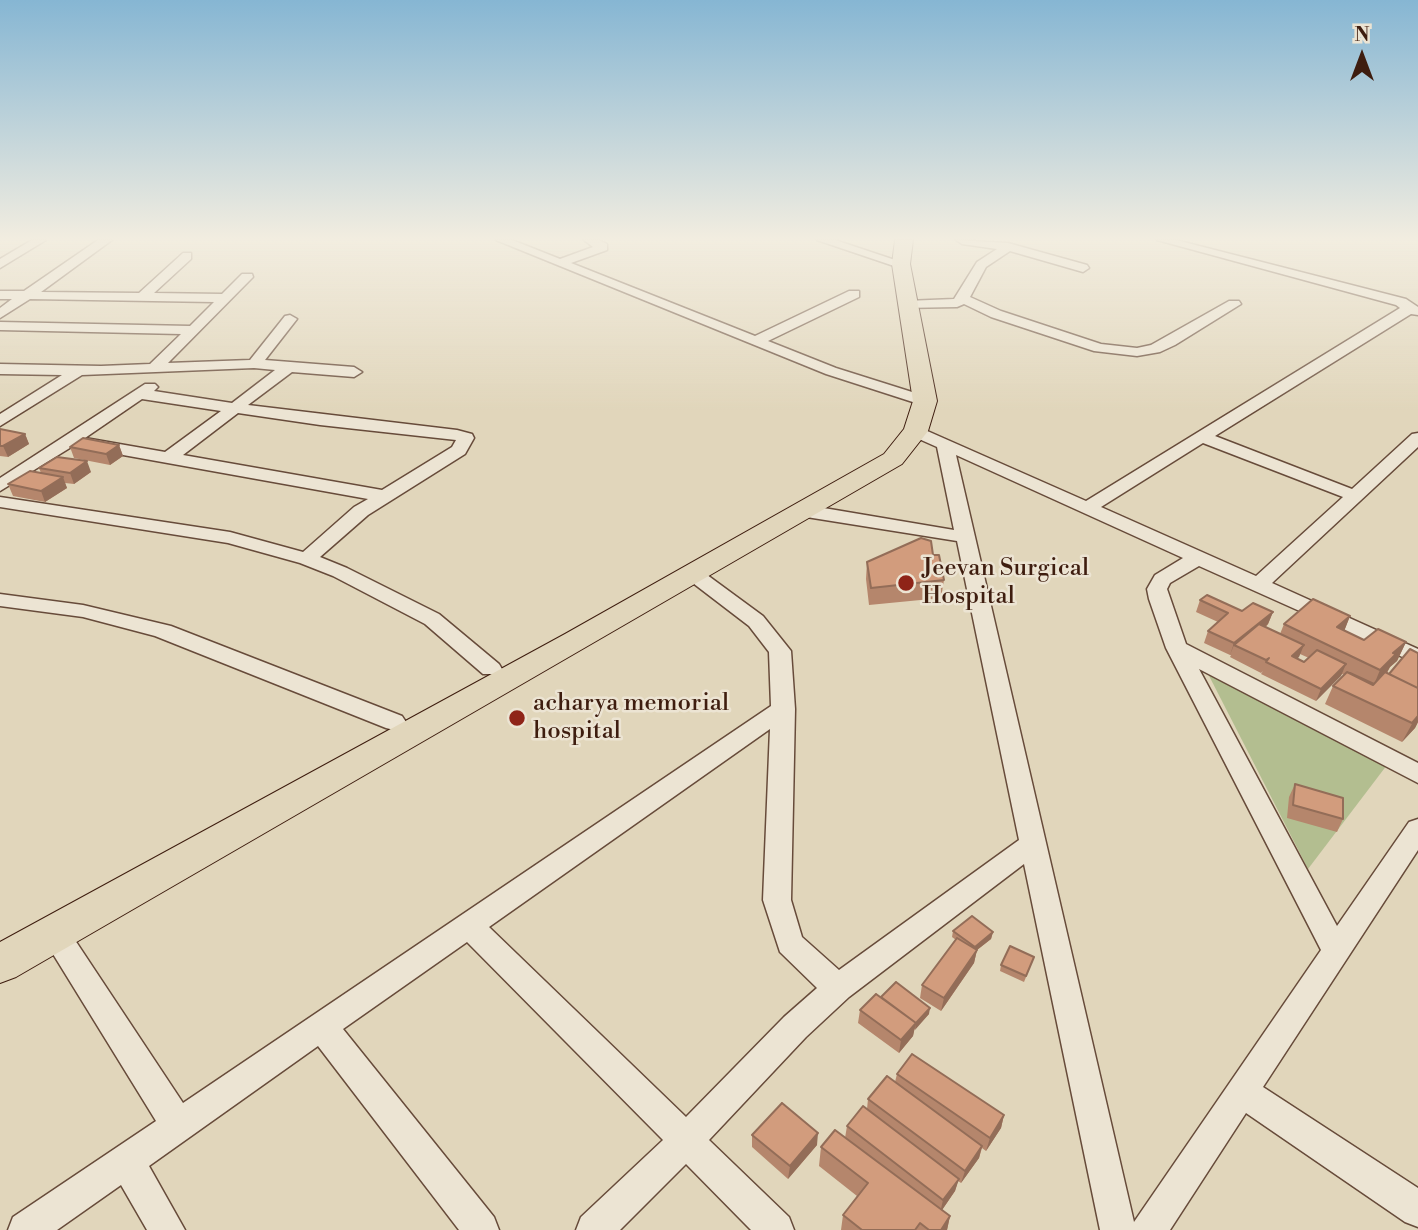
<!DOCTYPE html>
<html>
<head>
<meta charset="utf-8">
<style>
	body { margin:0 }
	#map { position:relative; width:1418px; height:1230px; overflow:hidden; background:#e1d6bb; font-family:"Libre Bodoni",serif }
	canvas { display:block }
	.north { position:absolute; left:1327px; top:21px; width:70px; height:70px; -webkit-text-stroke:5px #ece4d3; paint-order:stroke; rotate:0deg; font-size:19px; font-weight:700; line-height:28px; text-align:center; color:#3e1d0f }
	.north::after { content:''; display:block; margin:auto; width:24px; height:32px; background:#3e1d0f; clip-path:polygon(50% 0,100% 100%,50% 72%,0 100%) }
</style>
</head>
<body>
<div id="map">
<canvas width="1418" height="1230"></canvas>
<div class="north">N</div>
</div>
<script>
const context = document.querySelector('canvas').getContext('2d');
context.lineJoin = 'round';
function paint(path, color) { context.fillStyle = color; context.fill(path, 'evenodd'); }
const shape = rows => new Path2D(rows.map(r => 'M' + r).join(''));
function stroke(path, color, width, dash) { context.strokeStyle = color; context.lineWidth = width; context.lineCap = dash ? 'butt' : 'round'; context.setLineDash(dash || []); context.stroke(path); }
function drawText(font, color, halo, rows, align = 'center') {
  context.font = font + ' "Libre Bodoni",serif'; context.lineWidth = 5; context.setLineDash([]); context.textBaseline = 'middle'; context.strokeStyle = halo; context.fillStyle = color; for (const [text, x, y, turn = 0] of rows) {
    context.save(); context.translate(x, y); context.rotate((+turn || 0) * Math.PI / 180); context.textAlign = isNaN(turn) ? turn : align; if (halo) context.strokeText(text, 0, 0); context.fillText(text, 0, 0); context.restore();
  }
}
paint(shape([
	[1204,666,1387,765,1308,869]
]), '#b3be90');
const minor = shape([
	[32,240,46,240,0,268,0,259,32,240],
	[98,240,112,240,41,292,139,293,183,253,191,253,191,259,154,293,222,294,242,274,252,274,253,277,168,363,250,360,285,316,290,315,297,319,265,360,354,367,362,372,354,377,292,372,248,405,457,430,472,434,474,438,465,454,368,515,320,557,347,568,439,614,499,664,502,669,499,674,483,674,425,624,333,576,300,563,228,543,0,507,0,497,230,532,303,552,354,507,368,499,73,446,0,491,0,478,145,384,155,384,158,387,154,391,232,403,275,370,254,368,82,375,0,426,0,414,62,375,0,374,0,364,101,366,150,364,181,334,0,330,0,322,190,326,214,302,30,299,0,318,0,308,12,299,0,299,0,291,24,291,98,240],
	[142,399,221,411,165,452,85,438,142,399],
	[238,413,320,425,456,440,452,447,382,490,183,455,238,413],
	[496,240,512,240,560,259,593,247,584,240,599,240,607,244,607,250,571,263,755,336,849,291,859,291,859,297,768,341,836,368,931,398,933,401,931,404,919,404,826,374,496,240],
	[817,240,835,240,907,264,905,267,897,267,817,240],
	[956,240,1008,243,1087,265,1089,268,1083,272,1010,251,986,267,970,297,1001,311,1101,344,1137,348,1151,345,1229,301,1239,301,1241,304,1175,345,1160,352,1137,356,1094,351,991,317,964,304,957,307,901,308,901,302,906,301,954,299,977,262,997,249,962,244,956,240],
	[1157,240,1176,240,1406,299,1418,307,1418,315,1411,314,1215,436,1352,489,1412,434,1418,433,1418,447,1272,583,1418,649,1418,664,1199,566,1170,583,1167,589,1186,644,1418,763,1418,783,1199,669,1337,926,1409,822,1418,819,1418,850,1263,1087,1418,1188,1418,1227,1405,1222,1246,1113,1170,1230,1100,1230,1024,864,849,997,806,1037,709,1140,789,1217,794,1230,751,1230,686,1164,620,1230,576,1230,581,1217,663,1140,467,942,343,1029,494,1217,499,1230,459,1230,318,1046,149,1166,185,1230,147,1230,121,1185,57,1230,8,1230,13,1217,156,1121,45,941,41,933,45,925,55,921,65,925,183,1103,771,706,769,652,749,626,685,577,682,573,685,569,699,569,763,616,791,651,795,709,791,900,802,937,839,970,1019,840,957,541,800,516,791,510,800,504,954,530,937,447,910,435,908,431,916,426,1086,501,1400,308,1396,305,1157,240],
	[1203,443,1343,497,1256,576,1101,507,1203,443],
	[956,455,1183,558,1155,575,1147,589,1149,599,1166,648,1321,950,1134,1222,956,455],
	[770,729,763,900,780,952,817,988,784,1017,686,1117,489,927,770,729],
	[0,594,83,605,171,626,402,716,406,722,402,728,394,730,386,728,155,636,83,617,0,606,0,594]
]);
const highway = shape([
	[895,240,913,240,910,264,937,401,928,431,902,464,16,977,0,983,0,942,565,634,884,454,904,429,913,401,892,264,895,240]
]);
stroke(minor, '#674b3a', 3);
stroke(highway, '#3e1d0f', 2);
paint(minor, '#ece4d3');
paint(highway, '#e1d6bb');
paint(shape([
	[0,429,25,434,29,444,8,457,0,456],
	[119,445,123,456,110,465,74,458,70,447],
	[39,468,91,472,74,484,65,483,67,488,45,502,13,496,8,484,41,473],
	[933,555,944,580,941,598,869,605,866,579,867,562],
	[1200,600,1242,611,1273,612,1268,624,1266,627,1280,634,1284,624,1350,616,1344,631,1364,640,1406,642,1397,661,1390,667,1387,673,1389,674,1418,653,1418,722,1415,728,1402,742,1325,704,1333,686,1344,675,1342,674,1316,701,1261,674,1263,671,1261,673,1230,657,1231,655,1230,655,1204,643,1208,631,1218,622,1196,612],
	[1300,654,1309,658,1304,662,1297,659],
	[1295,784,1343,819,1337,832,1287,818,1289,797],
	[953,931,993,932,991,939,977,950,974,963,941,1011,920,998,922,985,956,940,952,937],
	[1034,957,1024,982,1000,971,1001,965],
	[881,998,929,1014,914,1030,913,1036,899,1053,858,1023,860,1010],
	[897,1074,1004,1115,1001,1128,986,1151,982,1148,979,1158,961,1183,958,1181,955,1191,942,1210,950,1216,947,1230,841,1230,843,1215,857,1196,819,1166,821,1147,845,1138,847,1126,867,1109,868,1099,895,1082],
	[752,1135,817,1145,788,1179,752,1147]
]), '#b5866c');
paint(shape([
	[25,434,29,444,8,457,3,446],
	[119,445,123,456,110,465,106,454],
	[87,461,91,472,74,484,70,473],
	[63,477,67,488,45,502,41,491],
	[1273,612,1268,624,1239,648,1234,645,1230,655,1234,643],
	[1350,616,1343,634,1337,627],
	[1406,642,1397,661,1390,667,1387,672,1373,687,1380,670,1393,653],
	[1304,645,1299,657,1287,668,1292,656],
	[1346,664,1341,676,1316,701,1321,689],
	[1418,713,1418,722,1415,728,1402,742],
	[993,932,991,939,977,950,974,963,941,1011,944,998,973,954,975,947],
	[930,1008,929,1014,915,1030,916,1023],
	[916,1023,913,1036,899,1053,901,1040],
	[1004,1115,1001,1128,986,1151,990,1138],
	[818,1133,817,1145,788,1179,790,1166],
	[982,1146,979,1158,961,1183,965,1171],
	[959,1179,955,1191,940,1213,943,1200],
	[950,1216,947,1230,941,1230]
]), '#936d58');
const building = shape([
	[0,429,25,434,3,446,0,446,0,429],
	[83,438,119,445,106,454,70,447,83,438],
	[57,457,87,461,70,473,39,468,57,457],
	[30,471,63,477,41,491,8,484,30,471],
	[921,538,931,541,933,555,939,555,944,580,871,588,867,562,921,538],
	[1207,595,1242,611,1253,603,1273,612,1234,643,1208,631,1228,613,1200,600,1207,595],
	[1313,599,1350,616,1337,627,1364,640,1378,629,1406,642,1393,653,1396,654,1380,670,1284,624,1313,599],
	[1259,624,1304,645,1292,656,1304,662,1317,650,1346,664,1321,689,1266,662,1269,658,1266,660,1234,645,1259,624],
	[1410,649,1418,653,1418,688,1389,674,1410,649],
	[1347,672,1373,685,1385,672,1418,688,1418,716,1412,723,1333,686,1347,672],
	[1349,673,1350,673,1374,684,1373,685,1349,673],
	[1295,784,1343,798,1343,819,1293,805,1295,784],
	[972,916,993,932,975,947,953,931,972,916],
	[957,938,977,950,944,998,922,985,957,938],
	[1010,946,1034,957,1026,976,1001,965,1010,946],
	[896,982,930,1008,916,1023,881,997,896,982],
	[876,994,916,1023,901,1040,860,1010,876,994],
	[912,1054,1004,1115,990,1138,897,1074,912,1054],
	[887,1076,982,1146,965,1171,868,1099,887,1076],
	[782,1103,818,1133,790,1166,752,1135,782,1103],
	[863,1106,959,1179,943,1200,847,1126,863,1106],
	[835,1130,950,1216,941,1230,929,1230,920,1223,915,1230,862,1230,843,1215,868,1183,821,1147,835,1130]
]);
paint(building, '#d29c7d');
stroke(building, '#936d58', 2);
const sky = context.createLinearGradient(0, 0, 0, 412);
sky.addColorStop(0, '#86b6d3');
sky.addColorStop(0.58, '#f2ede0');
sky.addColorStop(1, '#f2ede000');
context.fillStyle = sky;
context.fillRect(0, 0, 1418, 412);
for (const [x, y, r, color] of [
	[906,583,9,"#8f2418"],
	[517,718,9,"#8f2418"]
]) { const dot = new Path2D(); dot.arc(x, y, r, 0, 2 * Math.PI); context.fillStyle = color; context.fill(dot); stroke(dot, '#ece4d3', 2.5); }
drawText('24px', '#3e1d0f', '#ece4d3', [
	["Jeevan Surgical",922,569],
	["Hospital",922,597],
	["acharya memorial",533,704],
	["hospital",533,732]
], 'left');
</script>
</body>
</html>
